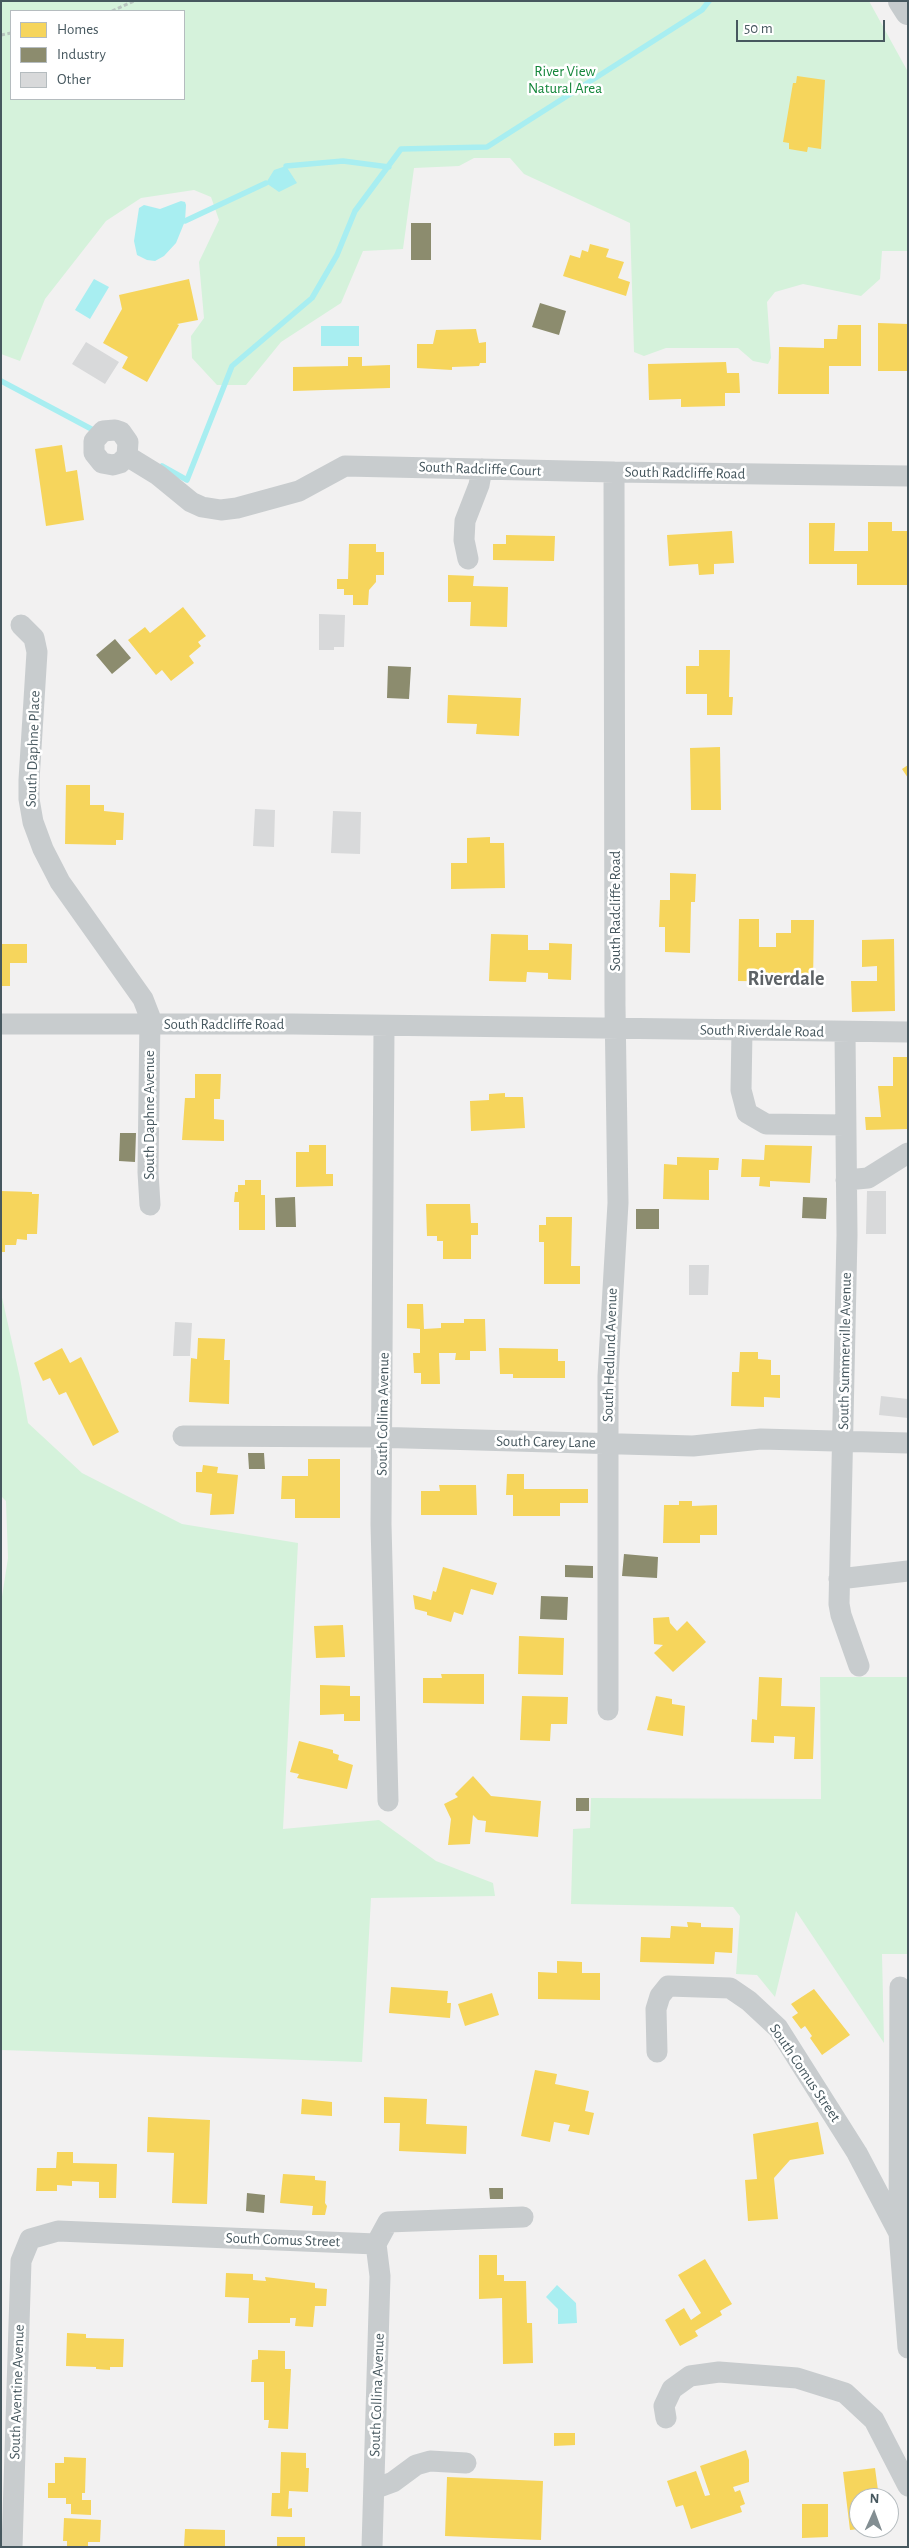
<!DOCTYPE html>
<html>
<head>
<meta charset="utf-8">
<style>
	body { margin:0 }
	#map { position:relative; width:909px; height:2548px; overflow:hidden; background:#f2f1f1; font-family:"Alegreya Sans",sans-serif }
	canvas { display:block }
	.frame { position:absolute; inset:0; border:2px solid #47585f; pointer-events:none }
	.legend { position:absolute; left:10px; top:10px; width:175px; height:90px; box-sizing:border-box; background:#fff; border:1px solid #b5bcbf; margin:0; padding:6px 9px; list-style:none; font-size:15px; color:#47585f }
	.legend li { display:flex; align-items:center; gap:10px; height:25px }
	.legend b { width:25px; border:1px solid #b5bcbf }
	.north { position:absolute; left:849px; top:2488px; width:50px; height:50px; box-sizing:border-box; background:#fff; border:1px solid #b5bcbf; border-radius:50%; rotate:2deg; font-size:14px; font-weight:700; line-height:20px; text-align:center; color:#47585f }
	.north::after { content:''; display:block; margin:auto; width:18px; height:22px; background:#838e92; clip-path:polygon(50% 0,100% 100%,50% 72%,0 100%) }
	.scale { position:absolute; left:736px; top:20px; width:149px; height:22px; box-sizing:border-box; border:2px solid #47585f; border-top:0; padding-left:6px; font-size:15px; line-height:18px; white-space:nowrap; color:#47585f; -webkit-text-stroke:4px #fff; paint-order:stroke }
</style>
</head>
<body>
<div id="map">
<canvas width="909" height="2548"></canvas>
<div class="frame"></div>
<ul class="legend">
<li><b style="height:14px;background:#f6d55c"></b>Homes</li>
<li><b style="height:14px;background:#8c8c6e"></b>Industry</li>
<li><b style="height:14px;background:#d8d9da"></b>Other</li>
</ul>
<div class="north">N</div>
<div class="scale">50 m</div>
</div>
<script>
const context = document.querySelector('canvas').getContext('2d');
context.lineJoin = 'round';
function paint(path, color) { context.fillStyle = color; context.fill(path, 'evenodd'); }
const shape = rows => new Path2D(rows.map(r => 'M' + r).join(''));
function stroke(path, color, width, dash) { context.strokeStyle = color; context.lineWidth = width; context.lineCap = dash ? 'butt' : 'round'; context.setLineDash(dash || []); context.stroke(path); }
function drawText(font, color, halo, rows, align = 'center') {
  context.font = font + ' "Alegreya Sans",sans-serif'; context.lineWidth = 5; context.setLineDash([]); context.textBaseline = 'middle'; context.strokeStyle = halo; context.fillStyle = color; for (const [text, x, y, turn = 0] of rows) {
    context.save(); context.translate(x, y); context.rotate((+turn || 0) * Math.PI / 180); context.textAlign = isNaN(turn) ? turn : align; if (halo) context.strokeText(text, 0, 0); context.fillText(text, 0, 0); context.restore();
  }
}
paint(shape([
	[1,1,869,1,908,72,908,251,882,251,880,279,861,296,803,284,775,292,767,302,771,358,768,364,753,361,738,348,666,348,644,356,634,352,630,223,524,174,510,158,474,158,459,166,414,168,403,249,363,251,341,303,281,342,246,385,217,385,192,358,191,336,204,318,199,262,219,220,211,197,194,190,141,198,106,221,45,299,20,361,1,354],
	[11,11,184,11,184,99,11,99],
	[1,1293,20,1378,28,1423,82,1473,182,1524,298,1543,283,1829,379,1820,436,1861,493,1883,495,1896,371,1898,362,2062,1,2050,1,1603,8,1558,6,1501,1,1496],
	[820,1677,908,1677,908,1954,882,1954,884,2043,796,1911,775,1997,757,1975,736,1974,740,1916,733,1907,571,1904,573,1829,590,1828,591,1798,821,1799]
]), '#d5f2db');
paint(shape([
	[286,166,297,183,279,192,266,183,274,170],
	[181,201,185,202,186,205,185,221,176,243,164,256,155,261,147,260,137,255,134,241,139,208,144,205,160,209],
	[94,279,109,287,90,319,75,310],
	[321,326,359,326,359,346,321,346],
	[557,2285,576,2303,577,2323,558,2324,558,2309,546,2297]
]), '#a8eef1');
paint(shape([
	[797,76,825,80,821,149,808,147,807,152,789,149,789,143,783,142,793,83,796,83],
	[590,244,609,249,606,257,624,262,618,278,630,282,626,296,563,276,570,255,580,258,582,250,588,252],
	[189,279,198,320,177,324,179,325,147,382,122,368,128,357,103,343,122,309,119,295],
	[878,323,908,324,908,371,878,371],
	[838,325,861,325,861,366,829,366,829,394,778,394,779,347,824,348,824,339,837,339],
	[476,329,479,343,486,342,486,363,480,363,479,366,452,367,452,370,417,368,417,344,433,344,436,330],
	[348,357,362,357,362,366,390,365,390,388,293,391,293,367,348,366],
	[726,362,727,373,739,373,740,393,725,393,725,406,681,407,681,399,649,400,648,364],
	[62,445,66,472,77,470,84,520,46,526,35,449],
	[868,522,892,522,892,531,908,531,908,585,857,585,857,564,809,564,809,523,835,523,834,551,868,551],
	[732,531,734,563,714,564,714,574,699,575,698,564,669,566,667,535],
	[506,535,555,536,554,561,493,560,493,544,506,544],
	[349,544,376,544,376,552,384,552,384,575,376,575,376,582,369,590,368,605,353,605,353,595,344,595,344,589,337,589,337,579,348,579],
	[448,575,474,576,473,586,508,587,507,627,470,626,471,602,448,602],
	[183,607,206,636,198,642,201,646,189,656,194,663,171,681,162,670,156,675,128,640,145,627,150,633],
	[699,650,730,650,729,697,733,697,732,715,707,715,707,694,686,694,686,666,699,666],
	[448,695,521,698,519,736,476,734,477,724,447,723],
	[720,747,721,810,691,810,690,748],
	[908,765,908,778,902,769],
	[66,785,90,785,90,805,104,805,104,811,124,813,123,840,116,840,116,845,65,844],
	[490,837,490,843,504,843,505,888,451,889,451,863,467,863,467,838],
	[670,873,696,874,695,902,691,902,690,953,665,952,665,927,659,927,660,900,670,900],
	[739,919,759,919,759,947,776,947,776,933,791,933,791,920,814,920,813,982,738,981],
	[491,934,528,935,528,950,549,950,549,943,572,944,571,980,548,979,548,973,527,972,526,982,489,981],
	[894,939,895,1011,852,1012,851,981,877,981,877,966,862,967,862,940],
	[1,944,27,944,27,963,10,963,10,986,1,986],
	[893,1057,908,1057,908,1129,866,1130,865,1117,881,1117,878,1086,893,1086],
	[195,1074,221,1074,220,1099,214,1099,214,1119,224,1120,224,1141,182,1140,185,1098,195,1098],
	[505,1093,505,1097,523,1097,525,1128,471,1131,470,1101,489,1100,489,1094],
	[309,1145,326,1145,326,1174,333,1174,333,1186,296,1187,296,1152,309,1152],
	[765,1145,812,1146,810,1183,770,1181,770,1187,759,1186,760,1177,741,1177,742,1159,764,1160],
	[677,1157,719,1158,718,1170,709,1170,709,1200,663,1199,664,1164,677,1165],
	[245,1180,261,1180,261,1195,265,1195,265,1230,239,1230,239,1202,234,1202,235,1192,238,1192,238,1185,245,1185],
	[1,1191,32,1192,32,1194,39,1194,37,1234,27,1234,27,1240,17,1239,16,1245,5,1245,5,1252,1,1252],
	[426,1204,470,1204,471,1223,478,1223,478,1235,471,1235,471,1259,443,1259,443,1241,437,1241,437,1236,427,1236],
	[546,1217,572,1217,571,1266,580,1266,580,1284,544,1284,544,1242,539,1242,539,1225,546,1225],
	[407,1304,423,1304,424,1329,441,1328,441,1323,464,1323,464,1319,485,1319,486,1351,470,1351,470,1360,455,1360,456,1353,439,1353,440,1384,421,1384,421,1373,414,1373,413,1353,420,1353,420,1329,407,1328],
	[198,1338,225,1339,224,1360,230,1360,229,1404,189,1402,191,1358,197,1359],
	[62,1348,70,1363,81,1357,119,1432,93,1446,66,1392,59,1395,50,1378,43,1381,34,1363],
	[499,1348,558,1349,558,1361,565,1361,565,1378,513,1378,513,1374,500,1374],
	[740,1352,758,1352,758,1359,771,1360,771,1375,780,1375,780,1398,764,1397,764,1407,731,1406,732,1372,739,1372],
	[308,1459,340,1459,340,1518,295,1518,295,1499,281,1499,282,1476,308,1476],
	[203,1465,218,1467,217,1473,238,1475,234,1514,210,1515,212,1494,196,1492,196,1472,202,1472],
	[507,1474,524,1474,524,1489,588,1489,588,1503,560,1503,560,1516,513,1516,513,1495,506,1495],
	[439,1485,476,1485,477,1515,421,1515,421,1491,440,1491],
	[679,1501,692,1501,692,1506,717,1505,717,1535,700,1535,700,1543,663,1543,664,1505,679,1505],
	[443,1567,497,1583,493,1595,471,1589,463,1615,454,1612,451,1622,427,1615,427,1612,415,1609,413,1595,431,1600,433,1591,436,1592],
	[669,1617,670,1623,677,1631,687,1621,706,1642,673,1672,654,1653,663,1645,654,1644,653,1618],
	[343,1625,345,1657,316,1658,314,1626],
	[519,1636,564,1638,563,1675,518,1674],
	[441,1674,484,1674,484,1704,423,1703,423,1678,442,1678],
	[759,1677,782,1678,781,1706,815,1707,813,1759,794,1759,795,1737,774,1736,774,1743,751,1742,752,1719,757,1720],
	[320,1685,350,1686,350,1696,360,1696,360,1721,344,1721,344,1714,320,1715],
	[522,1696,568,1697,567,1724,551,1724,550,1741,520,1740],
	[656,1696,672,1699,672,1704,685,1706,683,1736,647,1730],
	[299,1741,333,1750,333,1753,339,1755,338,1760,353,1765,347,1789,297,1778,299,1774,290,1772],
	[473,1776,491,1796,541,1801,538,1837,485,1832,486,1821,478,1820,473,1815,470,1844,448,1845,451,1819,444,1804,458,1797,455,1794],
	[687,1922,701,1923,701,1927,733,1928,732,1953,715,1952,714,1964,640,1962,641,1937,670,1938,671,1926,688,1927],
	[557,1961,582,1962,582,1973,600,1973,600,2000,538,1999,538,1972,557,1973],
	[391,1987,448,1991,447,2003,451,2003,450,2018,389,2013],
	[814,1989,850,2035,822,2055,810,2038,812,2036,805,2026,801,2029,792,2017,798,2013,791,2004],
	[492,1993,499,2015,465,2026,458,2004],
	[535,2070,557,2074,555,2084,589,2091,585,2111,594,2113,589,2135,568,2131,570,2125,554,2122,550,2142,521,2136],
	[384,2097,427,2099,426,2124,467,2126,466,2154,399,2151,400,2123,384,2123],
	[302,2099,332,2102,332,2116,301,2114],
	[148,2117,210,2120,207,2204,172,2203,174,2153,147,2152],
	[818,2122,824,2154,790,2160,774,2178,778,2219,748,2221,745,2180,757,2179,753,2134],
	[57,2152,73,2152,73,2163,117,2164,116,2198,99,2198,99,2182,72,2181,72,2186,57,2185,57,2191,36,2191,37,2168,56,2168],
	[283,2174,315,2176,315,2180,326,2181,325,2203,327,2206,325,2215,312,2215,313,2206,280,2203],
	[479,2255,497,2255,497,2275,504,2275,504,2281,526,2281,527,2323,532,2323,533,2363,503,2364,502,2298,479,2299],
	[705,2259,732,2304,720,2311,722,2315,695,2331,698,2336,680,2346,665,2320,684,2308,691,2320,701,2313,678,2275],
	[226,2273,253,2274,253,2280,266,2281,265,2277,315,2283,315,2288,327,2289,326,2306,315,2306,313,2327,295,2326,296,2318,290,2318,290,2323,248,2323,249,2298,225,2297],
	[67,2333,86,2334,86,2338,124,2339,123,2367,110,2367,110,2370,96,2369,96,2367,66,2366],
	[258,2350,285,2351,285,2369,291,2369,288,2429,268,2428,269,2420,264,2420,264,2382,251,2382,252,2360,258,2359],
	[554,2433,575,2433,575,2445,554,2446],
	[746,2450,749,2460,749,2482,733,2487,735,2492,740,2490,745,2504,740,2506,742,2512,691,2529,683,2505,676,2507,667,2481,696,2471,705,2496,710,2495,700,2466],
	[281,2452,306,2453,306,2468,309,2468,308,2492,289,2491,288,2509,292,2508,292,2517,271,2516,272,2493,280,2493],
	[64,2457,86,2458,85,2493,82,2493,82,2500,91,2500,91,2515,71,2514,71,2504,66,2504,66,2498,48,2498,48,2483,55,2483,55,2463,64,2463],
	[875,2468,879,2498,859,2498,859,2529,850,2530,843,2472],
	[447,2477,543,2481,541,2540,445,2536],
	[802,2504,828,2504,828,2537,802,2538],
	[64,2518,101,2520,100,2542,88,2542,88,2547,67,2547,67,2541,63,2541],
	[185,2529,225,2530,225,2547,184,2547],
	[277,2537,305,2537,305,2547,277,2547]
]), '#f6d55c');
paint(shape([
	[411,223,431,223,431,260,411,260],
	[540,303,566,311,559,335,532,327],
	[115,639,131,658,112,674,96,655],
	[388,666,411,667,409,699,387,698],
	[120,1133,136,1133,135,1162,119,1161],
	[295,1197,296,1227,276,1227,275,1198],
	[803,1197,827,1198,826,1219,802,1218],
	[636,1209,659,1209,659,1229,636,1229],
	[248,1453,264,1453,265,1469,249,1469],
	[624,1554,658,1557,657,1578,622,1576],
	[565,1565,593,1566,593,1578,565,1577],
	[541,1596,568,1597,567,1620,540,1619],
	[576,1798,589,1798,589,1811,576,1811],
	[489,2188,503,2188,503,2199,490,2199],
	[247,2193,265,2195,264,2213,246,2211]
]), '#8c8c6e');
stroke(shape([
	[286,166,343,161,389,167],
	[185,221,266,183],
	[1,381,97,432],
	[162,466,187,480,232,366,312,298,337,255,355,211,401,149,487,147,702,10,709,1]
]), '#a8eef1', 5.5);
paint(shape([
	[86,342,119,362,105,384,72,364],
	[319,614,345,615,344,647,334,647,334,650,319,650],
	[255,809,275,810,274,847,253,846],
	[333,811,361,812,360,854,331,853],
	[867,1191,886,1191,886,1234,866,1234],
	[689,1265,709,1265,708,1295,689,1295],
	[175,1322,192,1323,190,1356,173,1356],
	[881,1396,908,1399,908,1418,879,1415]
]), '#d8d9da');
stroke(shape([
	[112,11,134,1],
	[1,35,11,33]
]), '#b8c5bf', 3, [4, 2.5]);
stroke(shape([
	[127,456,128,442,121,432,115,430,103,431,94,441,94,453,102,463,113,465,120,463,127,456,158,475,191,502,202,507,221,510,237,508,299,491,345,466,614,472],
	[468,559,464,540,465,521,479,485,482,469],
	[21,625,34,638,37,652,29,780,29,799,33,822,43,849,60,882,143,999,150,1017,148,1172,150,1205],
	[1,1024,293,1024,908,1032],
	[384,1026,381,1524,388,1801],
	[742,1031,741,1090,747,1113,766,1124,845,1125],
	[845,1033,847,1235,839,1604,841,1615,859,1666],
	[846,1180,868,1178,908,1153],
	[183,1436,371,1437,693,1446,761,1439,908,1443],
	[839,1579,908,1571],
	[608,1710,608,1376,618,1203,615,1006,614,472,908,476],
	[900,1987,899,2233,908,2348],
	[657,2052,656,2009,660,1996,668,1986,730,1988,749,2001,778,2028,857,2153,899,2233],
	[376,2244,388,2222,523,2217],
	[666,2418,664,2406,672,2389,690,2376,719,2372,797,2378,845,2393,874,2420,908,2486],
	[374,2489,393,2482,416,2465,430,2461,466,2463],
	[12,2547,21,2261,30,2239,58,2231,376,2244],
	[372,2547,380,2276,376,2244]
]), '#c8ccce', 21);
stroke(shape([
	[901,1,908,12]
]), '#c6cbcd', 26);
drawText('15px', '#13863a', '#fff', [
	["River View",565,71],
	["Natural Area",565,88]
]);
drawText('15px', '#47585f', '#fff', [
	["South Radcliffe Court",480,469,2],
	["South Radcliffe Road",685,473,1],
	["South Daphne Place",33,749,-88],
	["South Radcliffe Road",615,911,-90],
	["South Radcliffe Road",224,1024],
	["South Riverdale Road",762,1031,1],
	["South Daphne Avenue",149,1115,-90],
	["South Summerville Avenue",845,1351,-89],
	["South Hedlund Avenue",610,1355,-88],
	["South Collina Avenue",383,1414,-89],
	["South Carey Lane",546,1442,1],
	["South Comus Street",805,2073,56],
	["South Comus Street",283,2240,2],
	["South Aventine Avenue",17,2392,-88],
	["South Collina Avenue",377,2395,-88]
]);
drawText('bold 20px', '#5d6266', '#fff', [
	["Riverdale",786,979]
]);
</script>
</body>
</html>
